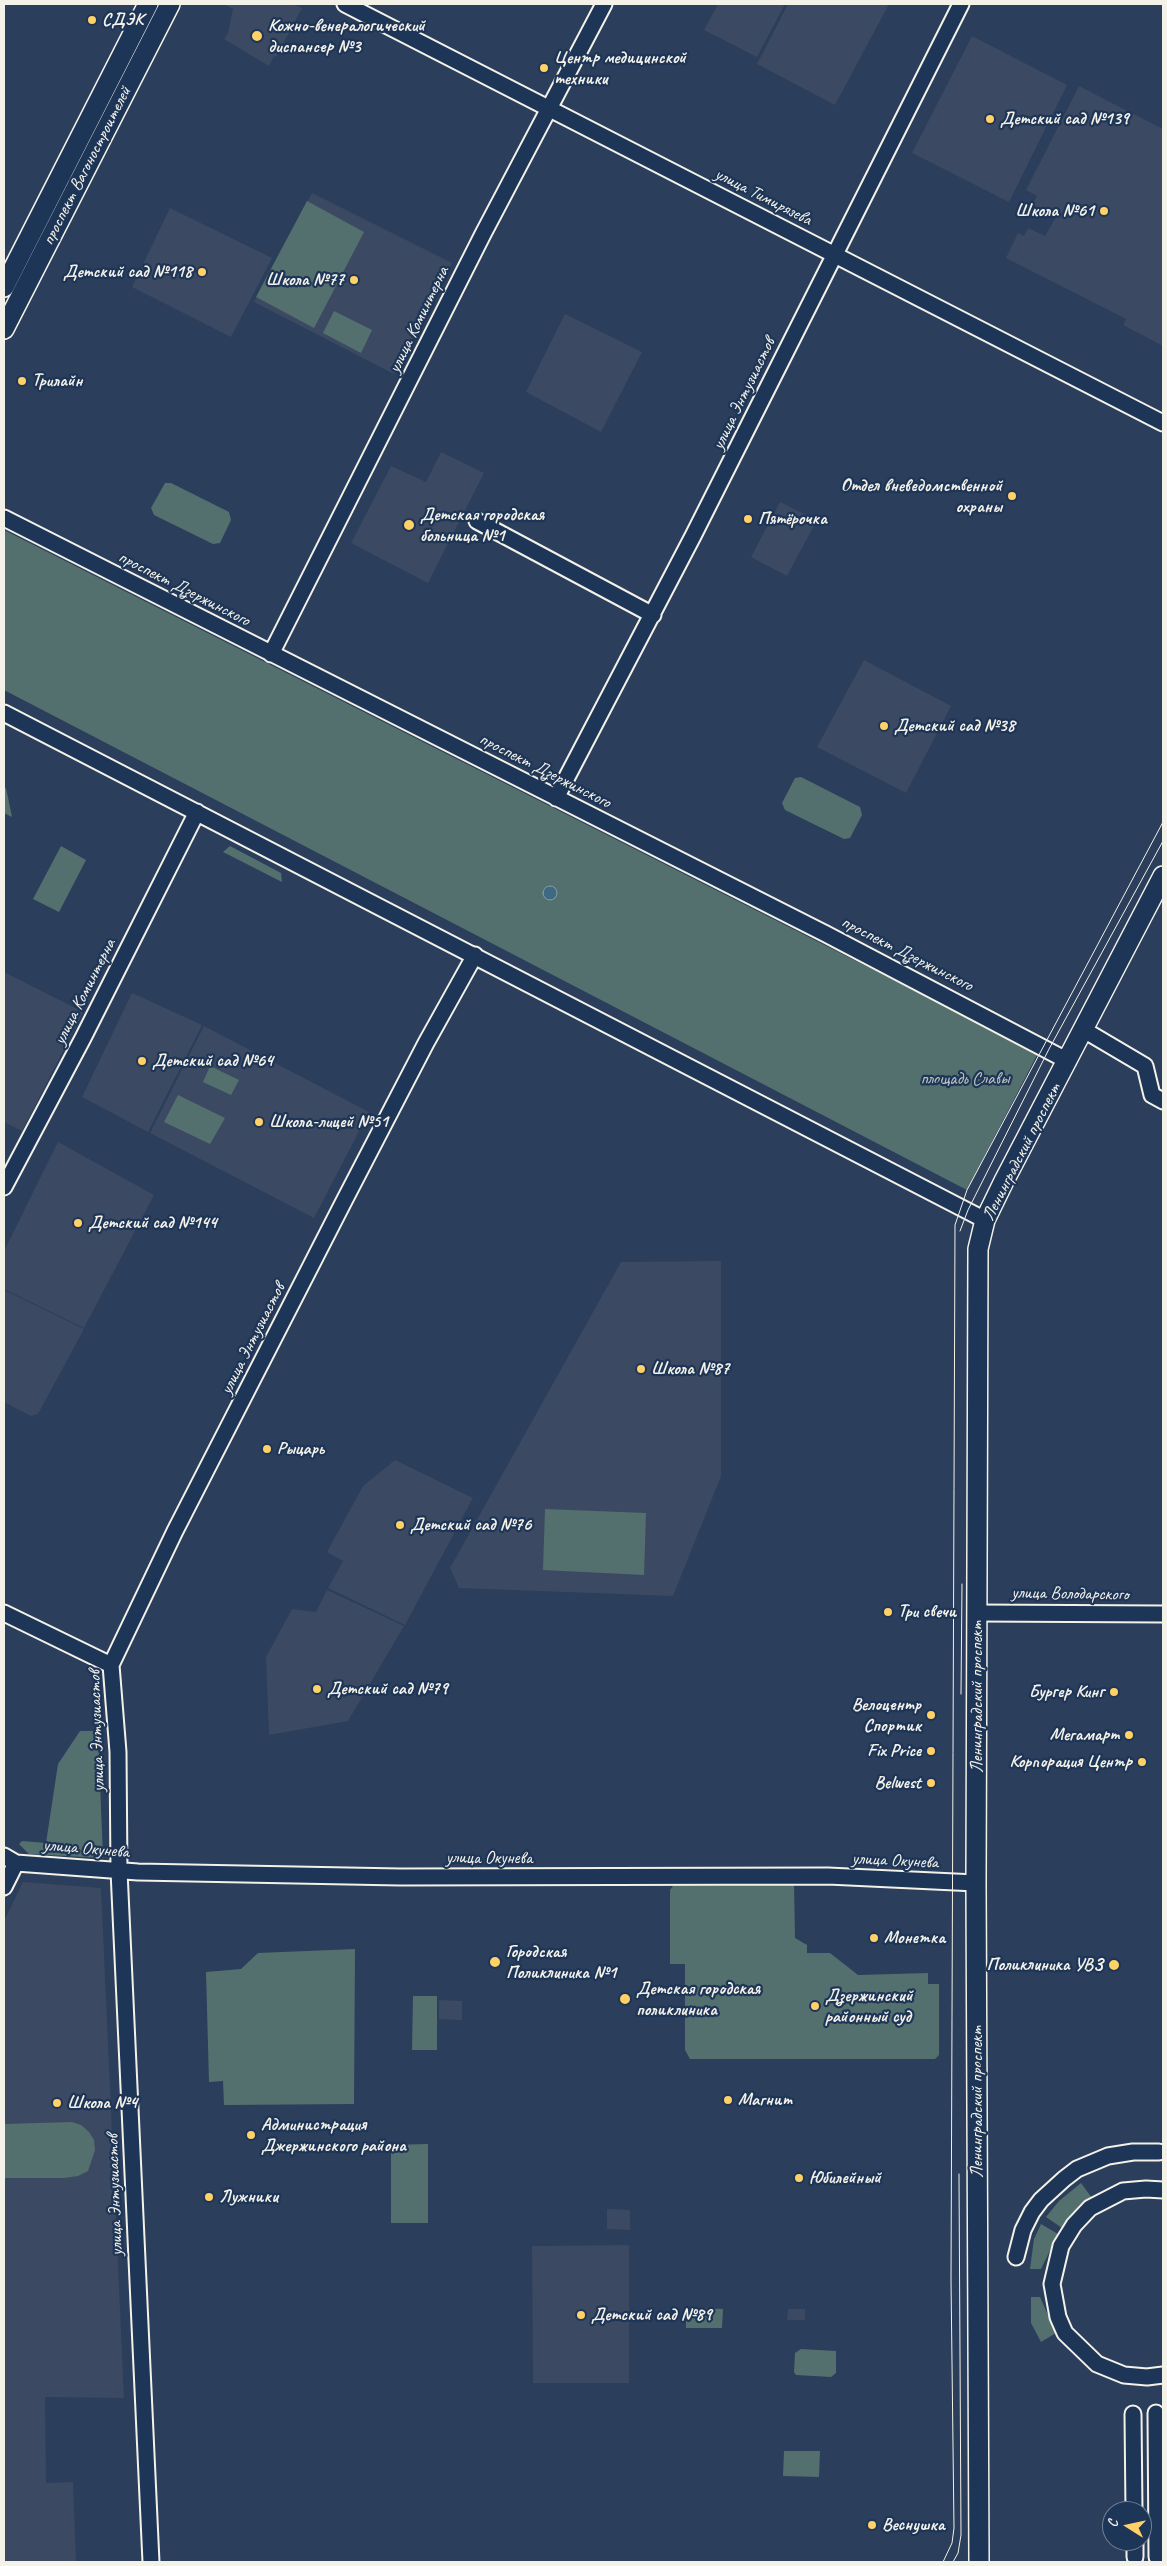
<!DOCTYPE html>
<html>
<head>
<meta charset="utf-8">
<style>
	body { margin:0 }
	#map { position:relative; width:1167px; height:2566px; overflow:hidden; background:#2b3e5c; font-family:Caveat,sans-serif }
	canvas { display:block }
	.frame { position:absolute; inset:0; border:5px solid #f4f1e8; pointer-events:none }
	.north { position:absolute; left:1102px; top:2501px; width:50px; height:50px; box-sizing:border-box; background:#1d3557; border:1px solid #738091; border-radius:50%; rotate:280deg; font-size:14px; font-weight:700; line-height:20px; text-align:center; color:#f4f1e8 }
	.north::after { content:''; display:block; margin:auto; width:18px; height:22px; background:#ffd166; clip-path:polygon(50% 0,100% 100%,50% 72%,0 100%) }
</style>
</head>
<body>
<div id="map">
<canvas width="1167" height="2566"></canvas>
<div class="frame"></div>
<div class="north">С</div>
</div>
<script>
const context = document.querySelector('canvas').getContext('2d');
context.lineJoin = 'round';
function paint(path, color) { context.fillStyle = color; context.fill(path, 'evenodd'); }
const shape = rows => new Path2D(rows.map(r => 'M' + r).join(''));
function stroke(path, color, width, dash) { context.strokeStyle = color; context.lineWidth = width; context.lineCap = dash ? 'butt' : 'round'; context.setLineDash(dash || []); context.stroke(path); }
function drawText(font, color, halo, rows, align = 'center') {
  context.font = font + ' Caveat,sans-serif'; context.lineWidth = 4.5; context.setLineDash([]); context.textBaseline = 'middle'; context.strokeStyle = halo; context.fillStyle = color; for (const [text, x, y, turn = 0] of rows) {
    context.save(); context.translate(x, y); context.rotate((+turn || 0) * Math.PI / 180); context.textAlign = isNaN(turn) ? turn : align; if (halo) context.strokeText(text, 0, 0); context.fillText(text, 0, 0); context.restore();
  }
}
paint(shape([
	[224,4,293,4,302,8,276,57,274,56,269,66,224,39,228,33,233,9],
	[718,4,785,4,757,57,704,30],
	[788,4,889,4,835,105,757,64],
	[972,36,1067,85,1009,202,912,153],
	[1079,86,1163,129,1163,346,1123,325,1126,319,1006,258,1018,233,1024,236,1028,228,1045,236,1056,217,1032,205,1037,196,1026,190],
	[312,193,452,263,394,374,254,302],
	[170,208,272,258,231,337,132,287],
	[565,314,642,352,601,432,526,392],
	[441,452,484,473,428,583,351,543,391,466,426,482],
	[780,502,817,520,787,576,751,557],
	[864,660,951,706,906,793,817,747],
	[4,972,83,1012,22,1131,4,1122],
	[132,993,202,1025,148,1132,82,1097],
	[204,1026,369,1112,314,1218,150,1133],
	[58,1142,154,1195,84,1328,4,1289,4,1251],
	[721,1261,721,1476,673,1596,459,1588,450,1568,621,1262],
	[4,1290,84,1329,38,1414,31,1416,4,1402],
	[395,1460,473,1498,405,1625,328,1588,343,1561,327,1552,363,1486],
	[327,1590,404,1626,348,1721,269,1735,266,1657,292,1609,316,1612],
	[23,1882,101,1888,124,2398,45,2397,46,2483,73,2482,76,2562,4,2562,4,1921],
	[439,2000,462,2001,462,2020,439,2019],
	[607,2209,630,2210,630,2230,607,2229],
	[629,2245,629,2383,533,2383,532,2246],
	[788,2309,805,2309,805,2320,787,2320]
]), '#3c4962');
paint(shape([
	[307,201,364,232,314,328,256,297],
	[334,311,372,330,361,353,323,333],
	[165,483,171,483,229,512,231,520,220,543,213,544,154,515,151,508],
	[4,530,1038,1053,967,1190,4,690],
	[801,777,860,807,862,815,850,838,844,839,785,810,782,803,795,778],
	[6,788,12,817,4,813,4,789],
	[61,846,86,860,59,912,33,899],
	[230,846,281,873,282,882,223,852],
	[210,1066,239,1080,231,1095,203,1082],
	[178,1095,225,1118,210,1144,164,1122],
	[545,1509,646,1513,644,1575,543,1570],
	[80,1731,98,1731,103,1858,29,1854,19,1844,22,1841,46,1843,58,1764],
	[675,1883,794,1883,795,1938,807,1945,807,1953,830,1953,858,1975,928,1973,928,1984,939,1984,939,2055,935,2059,690,2059,685,2050,685,1964,670,1964,670,1890],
	[355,1949,354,2104,224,2105,223,2081,209,2082,206,1972,241,1969,258,1953],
	[413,1996,437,1996,437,2050,412,2050],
	[72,2122,81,2125,89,2132,94,2140,95,2150,88,2171,78,2176,64,2178,4,2178,4,2124],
	[428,2144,428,2223,391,2223,391,2145],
	[1081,2183,1092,2198,1062,2228,1046,2217,1059,2201],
	[1041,2224,1058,2234,1041,2269,1030,2269,1034,2239],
	[1031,2297,1040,2297,1056,2333,1041,2342,1031,2323],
	[686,2308,723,2309,722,2328,686,2328],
	[801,2349,836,2351,836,2373,831,2377,796,2375,794,2372,795,2353],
	[784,2451,820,2451,819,2477,783,2476]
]), '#54706e');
const water = shape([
	'543 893a7 7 0 1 1 14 0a7 7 0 1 1-14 0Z'
]);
paint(water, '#3d6982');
stroke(water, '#869fab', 1);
const minor = shape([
	[345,4,1163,423],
	[4,518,826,934,1068,1061],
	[477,521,653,615],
	[271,654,483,234,604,4],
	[4,713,985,1220],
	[556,798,693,536,961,4],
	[1084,1030,1145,1066,1152,1095,1163,1101],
	[4,1187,83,1038,197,812],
	[4,1613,111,1665],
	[977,1613,1163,1614],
	[4,1856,16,1863,138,1872,400,1877,828,1876,976,1883],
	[4,1887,16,1863],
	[1163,2190,1146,2189,1123,2191,1090,2208,1074,2225,1061,2246,1052,2284,1058,2317,1065,2333,1097,2364,1124,2375,1147,2377,1163,2375],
	[1016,2257,1023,2230,1032,2212,1041,2200,1064,2179,1077,2169,1108,2156,1133,2152,1159,2152],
	[1156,2413,1157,2557],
	[1133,2414,1134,2511],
	[1135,2541,1135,2557],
	[151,2562,119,1871,118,1752,111,1665,175,1531,343,1203,426,1043,475,955]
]);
const major = shape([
	[4,287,148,4],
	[4,329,170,4],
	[979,2562,976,1883,978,1249,985,1220,1004,1181,1163,876]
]);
stroke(minor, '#f4f1e8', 19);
stroke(major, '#f4f1e8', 22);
stroke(minor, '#1d3557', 15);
stroke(major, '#1d3557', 19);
stroke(shape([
	[960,1231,968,1210,1049,1049,1163,841],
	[961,1694,962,1584],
	[943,2562,952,2543,954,2528,951,2280,955,1225,967,1190,1163,822],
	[953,2562,958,2553,961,2535,959,2174]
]), '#f4f1e8', 1);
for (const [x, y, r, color] of [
	[92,20,5,"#ffd166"],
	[257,36,6,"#ffd166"],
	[544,68,5,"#ffd166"],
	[990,119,5,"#ffd166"],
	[1104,211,5,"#ffd166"],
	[202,272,5,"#ffd166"],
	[354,280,5,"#ffd166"],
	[22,381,5,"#ffd166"],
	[1012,496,5,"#ffd166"],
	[748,519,5,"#ffd166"],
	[409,525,6,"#ffd166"],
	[884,726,5,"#ffd166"],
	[142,1061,5,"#ffd166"],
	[259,1122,5,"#ffd166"],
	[78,1223,5,"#ffd166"],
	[641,1369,5,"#ffd166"],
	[267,1449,5,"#ffd166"],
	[400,1525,5,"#ffd166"],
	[888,1612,5,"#ffd166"],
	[317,1689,5,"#ffd166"],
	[1114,1692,5,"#ffd166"],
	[931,1715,5,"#ffd166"],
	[1129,1735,5,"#ffd166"],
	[931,1751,5,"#ffd166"],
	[1142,1762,5,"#ffd166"],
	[931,1783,5,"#ffd166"],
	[874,1938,5,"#ffd166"],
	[495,1962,6,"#ffd166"],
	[1114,1965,6,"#ffd166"],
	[625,1999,6,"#ffd166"],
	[815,2006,5,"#ffd166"],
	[728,2100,5,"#ffd166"],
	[57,2103,5,"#ffd166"],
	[251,2135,5,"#ffd166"],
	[799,2178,5,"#ffd166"],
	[209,2197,5,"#ffd166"],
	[581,2315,5,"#ffd166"],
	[872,2525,5,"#ffd166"]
]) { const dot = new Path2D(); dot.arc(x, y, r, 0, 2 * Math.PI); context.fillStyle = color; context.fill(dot); stroke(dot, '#1d3557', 2); }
drawText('bold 18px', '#f4f1e8', '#1d3557', [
	["СДЭК",102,20],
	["Кожно-венералогический",268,26],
	["диспансер №3",268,47],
	["Центр медицинской",554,58],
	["техники",554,79],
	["Детский сад №139",1000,119],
	["Школа №61",1094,211,"right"],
	["Детский сад №118",192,272,"right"],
	["Школа №77",344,280,"right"],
	["Трилайн",32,381],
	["Отдел вневедомственной",1002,486,"right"],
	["охраны",1002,507,"right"],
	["Детская городская",420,515],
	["больница №1",420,536],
	["Пятёрочка",758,519],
	["Детский сад №38",894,726],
	["Детский сад №64",152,1061],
	["Школа-лицей №51",269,1122],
	["Детский сад №144",88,1223],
	["Школа №87",651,1369],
	["Рыцарь",277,1449],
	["Детский сад №76",410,1525],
	["Три свечи",898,1612],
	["Детский сад №79",327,1689],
	["Бургер Кинг",1104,1692,"right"],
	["Велоцентр",921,1705,"right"],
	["Спортик",921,1726,"right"],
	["Мегамарт",1119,1735,"right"],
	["Fix Price",921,1751,"right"],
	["Корпорация Центр",1132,1762,"right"],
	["Belwest",921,1783,"right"],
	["Монетка",884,1938],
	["Городская",506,1952],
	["Поликлиника №1",506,1973],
	["Поликлиника УВЗ",1103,1965,"right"],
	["Детская городская",636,1989],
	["поликлиника",636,2010],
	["Дзержинский",825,1996],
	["районный суд",825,2017],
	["Магнит",738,2100],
	["Школа №4",67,2103],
	["Администрация",261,2125],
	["Джержинского района",261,2146],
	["Юбилейный",809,2178],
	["Лужники",219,2197],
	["Детский сад №89",591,2315],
	["Веснушка",882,2525]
], 'left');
drawText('18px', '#f4f1e8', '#1d3557', [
	["проспект Вагоностроителей",87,166,-63],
	["улица Тимирязева",763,197,27],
	["улица Коминтерна",419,320,-64],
	["улица Энтузиастов",744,394,-64],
	["проспект Дзержинского",184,589,27],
	["проспект Дзержинского",545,771,27],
	["проспект Дзержинского",907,954,27],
	["улица Коминтерна",85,992,-63],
	["Ленинградский проспект",1022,1152,-63],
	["улица Энтузиастов",253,1339,-63],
	["улица Володарского",1070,1594,1],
	["Ленинградский проспект",977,1697,-90],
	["улица Энтузиастов",97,1731,-92],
	["улица Окунева",86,1849,5],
	["улица Окунева",489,1858],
	["улица Окунева",895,1861,3],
	["Ленинградский проспект",977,2102,-90],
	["улица Энтузиастов",115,2195,-92]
]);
drawText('18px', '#bcc4bd', '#1d3557', [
	["площадь Славы",965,1079]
]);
</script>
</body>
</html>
